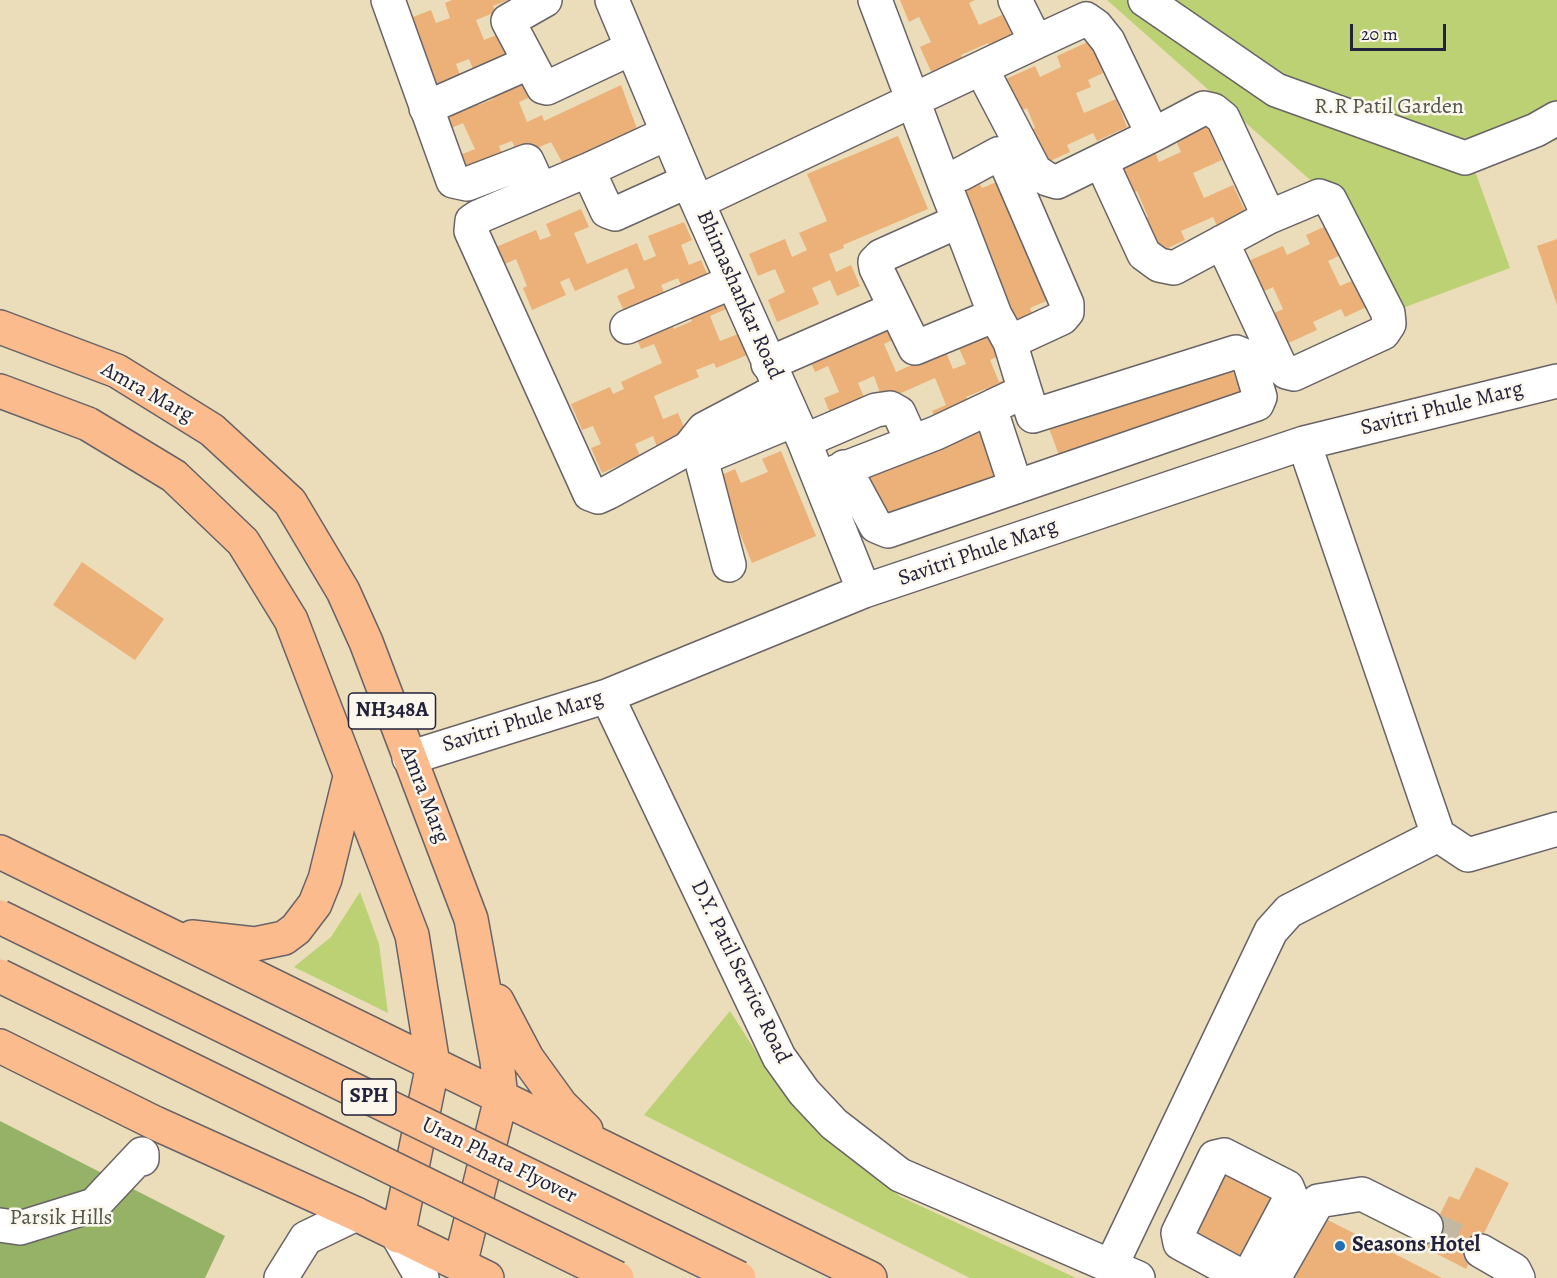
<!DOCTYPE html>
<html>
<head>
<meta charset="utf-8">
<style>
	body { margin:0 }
	#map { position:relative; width:1557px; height:1278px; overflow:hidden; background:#ebddba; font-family:Alegreya,serif }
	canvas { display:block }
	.scale { position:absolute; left:1350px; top:24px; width:96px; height:27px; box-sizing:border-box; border:3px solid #22223b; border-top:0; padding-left:8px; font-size:18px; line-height:21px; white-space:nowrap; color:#22223b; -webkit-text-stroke:4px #fbf7ec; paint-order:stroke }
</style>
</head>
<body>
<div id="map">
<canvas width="1557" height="1278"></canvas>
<div class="scale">20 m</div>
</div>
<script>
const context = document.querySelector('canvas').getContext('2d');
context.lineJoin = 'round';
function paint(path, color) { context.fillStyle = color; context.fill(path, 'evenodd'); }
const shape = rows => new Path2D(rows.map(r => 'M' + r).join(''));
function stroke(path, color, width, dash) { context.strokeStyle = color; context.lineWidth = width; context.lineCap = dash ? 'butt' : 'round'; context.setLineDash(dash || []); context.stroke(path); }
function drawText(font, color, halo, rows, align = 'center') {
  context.font = font + ' Alegreya,serif'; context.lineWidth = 5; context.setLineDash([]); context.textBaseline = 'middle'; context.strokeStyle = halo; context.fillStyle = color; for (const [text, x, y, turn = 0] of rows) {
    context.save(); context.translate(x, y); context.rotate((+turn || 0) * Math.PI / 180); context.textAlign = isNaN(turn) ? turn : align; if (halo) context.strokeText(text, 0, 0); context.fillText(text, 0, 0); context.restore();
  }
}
paint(shape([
	[1107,0,1557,0,1557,140,1475,171,1510,268,1392,312,1360,224],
	[360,892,379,944,388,1013,294,967,331,937],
	[730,1011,767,1069,825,1137,901,1197,1076,1278,970,1278,644,1115]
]), '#bcd074');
paint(shape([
	[0,1121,225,1236,205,1278,0,1278]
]), '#95b266');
paint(shape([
	[452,0,508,0,493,6,496,12,476,20,484,40,499,34,509,61,475,74,469,59,456,64,462,80,426,95,418,74,431,68,421,41,406,47,397,23,431,10,436,23,450,18,445,3],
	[900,0,975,0,969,3,979,25,1011,11,1023,38,992,52,988,43,961,55,965,65,934,78,920,47,931,42,919,17,909,22],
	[1090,41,1103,73,1088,80,1091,87,1076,93,1084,113,1116,99,1127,127,1097,141,1093,133,1067,145,1070,152,1037,167,1022,134,1035,128,1027,108,1013,115,999,82,1035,66,1040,77,1061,67,1057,56],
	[522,74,533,96,519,102,527,122,542,115,544,121,621,85,640,137,566,169,551,142,518,156,512,141,499,146,505,162,469,177,460,155,475,149,463,123,449,129,446,112,475,97,479,105,493,99,490,88],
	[1206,123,1222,160,1193,173,1204,198,1233,185,1246,213,1217,226,1213,217,1181,231,1185,240,1151,256,1136,222,1148,217,1137,191,1125,196,1111,166,1153,147,1159,162,1181,152,1174,137],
	[898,136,928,209,843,245,844,248,829,254,836,272,851,265,860,286,837,296,830,280,812,288,819,304,777,322,768,300,785,292,775,269,758,276,749,254,785,239,792,257,807,250,799,233,827,221,807,174],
	[1009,177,1058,296,1030,308,1033,316,1013,324,959,192,978,180,982,188],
	[581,209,589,227,574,233,587,264,637,243,644,261,656,256,648,236,684,222,692,240,681,245,689,265,701,260,712,285,686,296,678,278,661,285,669,305,629,322,617,296,635,288,627,268,575,291,569,278,560,282,566,295,532,310,523,288,527,286,516,259,503,265,496,247,536,230,540,240,551,236,546,224],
	[1337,221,1351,250,1328,261,1340,286,1363,276,1375,303,1345,317,1341,309,1313,322,1317,330,1284,345,1270,315,1283,309,1273,287,1260,293,1246,262,1283,246,1287,255,1310,244,1306,235],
	[1557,239,1557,305,1537,246],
	[720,295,726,309,710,316,720,341,738,334,747,355,716,368,714,363,696,370,699,377,654,396,663,419,678,413,687,434,657,447,653,436,635,444,640,456,602,473,591,448,601,444,593,426,582,430,571,404,610,387,613,394,624,389,621,382,662,363,654,344,641,349,633,330,668,315,674,329,692,321,687,309],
	[889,317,897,338,884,344,896,372,945,350,953,369,966,364,958,346,993,331,1003,354,990,360,999,382,1011,377,991,404,985,389,966,397,972,409,938,424,932,411,946,405,935,378,883,401,874,376,858,383,868,406,833,421,824,398,839,392,828,366,815,372,806,351,840,337,846,349,860,344,854,331],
	[1227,359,1243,392,1063,466,1047,423],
	[986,427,998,455,988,460,996,477,889,523,863,479],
	[781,451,816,536,752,563,717,477,735,469,741,483,768,472,762,459],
	[82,562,164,619,135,660,53,605],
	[1219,1160,1283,1196,1244,1267,1183,1234],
	[1476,1167,1509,1183,1466,1269,1424,1247,1449,1196,1459,1200],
	[1316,1214,1442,1278,1284,1278]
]), '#ebb179');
stroke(shape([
	[1426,1226,1481,1251]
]), '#c3b8a1', 33, [33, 16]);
const minor = shape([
	[388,0,453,181,467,184,527,161,540,189],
	[545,0,508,21,543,87,547,88,632,48],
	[612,0,688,181,804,441,864,591],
	[875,0,946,188,959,221,995,315,915,348,876,268,875,262,881,256,959,221],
	[1145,0,1276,90,1465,158,1536,130,1557,118],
	[981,68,1035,171,1047,179,1057,182,1153,135,1108,41,1096,26,1086,19,1036,42],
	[426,108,528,63],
	[1101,161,1144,254,1159,265,1174,268,1269,217,1223,118,1213,110,1204,108,1153,135],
	[588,170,668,133],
	[961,174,998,154,1004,158,1067,304,1067,312,1062,318,1010,342,995,315],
	[688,181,615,214,607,211,588,170,478,217,472,221,471,231,590,494,598,497,609,492,689,448,704,429,780,389],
	[698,202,1036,42,1015,0],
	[1222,242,1279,364,1286,372,1294,374,1383,333,1389,324,1388,313,1330,200,1319,196,1269,217],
	[627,327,732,282],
	[768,364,894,309],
	[990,408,1016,487],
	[804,441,876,410,890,408,899,413,912,442],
	[1304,443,1438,835],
	[844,467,876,526,888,531,1257,404,1260,397,1248,357,1236,352,1033,416,1025,391],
	[825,476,936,433,1025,391,1010,342],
	[729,565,703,466,705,457,794,420],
	[607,696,779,1057,804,1092,834,1124,900,1175,1138,1278],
	[409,758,607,696,864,591,1304,443,1557,381],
	[1224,1155,1287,1187,1291,1197,1250,1274,1241,1276,1180,1243,1178,1233,1215,1157,1224,1155],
	[0,1225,20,1228,94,1205,142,1154,142,1159],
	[398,1236,422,1278],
	[1481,1251,1514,1270,1518,1278],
	[1111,1266,1271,931,1289,911,1438,835,1468,855,1557,829],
	[281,1278,306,1238,356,1214],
	[1274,1278,1318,1201,1362,1194,1426,1226]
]);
const highway = shape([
	[0,327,117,371,212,430,290,502,343,591,366,642,471,919,497,1061,501,1098,460,1265],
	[0,391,88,424,174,476,243,542,291,620,412,935,433,1064,398,1236],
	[0,852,870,1278],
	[192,937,255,944,284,938,296,929,315,904,325,879,350,777],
	[497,1001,527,1058,561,1105,586,1130],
	[0,1046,155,1123,356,1214,487,1278]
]);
stroke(minor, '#686367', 36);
stroke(highway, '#686367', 36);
stroke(minor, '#fff', 33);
stroke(highway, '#fbbb8c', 33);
const highwayBridge = shape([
	[0,917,739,1278],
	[0,976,617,1278]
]);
stroke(highwayBridge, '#686367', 36, []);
stroke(highwayBridge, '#fbbb8c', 33);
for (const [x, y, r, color] of [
	[1340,1246,6,"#1f6fb2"]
]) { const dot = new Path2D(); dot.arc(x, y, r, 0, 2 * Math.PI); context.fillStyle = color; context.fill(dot); stroke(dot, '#fbf7ec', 2); }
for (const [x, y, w] of [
	[392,711,87],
	[369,1097,54]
]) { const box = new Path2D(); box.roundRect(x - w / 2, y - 18, w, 36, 4.5); context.fillStyle = '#fbf7ec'; context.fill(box); stroke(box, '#22223b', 1.5); }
drawText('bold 21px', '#22223b', null, [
	["NH348A",392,711],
	["SPH",369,1097]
]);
drawText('22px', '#50564c', '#fbf7ec', [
	["R.R Patil Garden",1389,108],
	["Parsik Hills",61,1219]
]);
drawText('22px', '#22223b', '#fbf7ec', [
	["Bhimashankar Road",739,295,66],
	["Amra Marg",147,393,29],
	["Savitri Phule Marg",1442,409,-14],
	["Savitri Phule Marg",978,553,-19],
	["Savitri Phule Marg",523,722,-17],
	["Amra Marg",424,795,69],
	["D.Y. Patil Service Road",740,972,64],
	["Uran Phata Flyover",499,1161,26]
]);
drawText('bold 22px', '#22223b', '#fbf7ec', [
	["Seasons Hotel",1352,1246]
], 'left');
</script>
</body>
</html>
